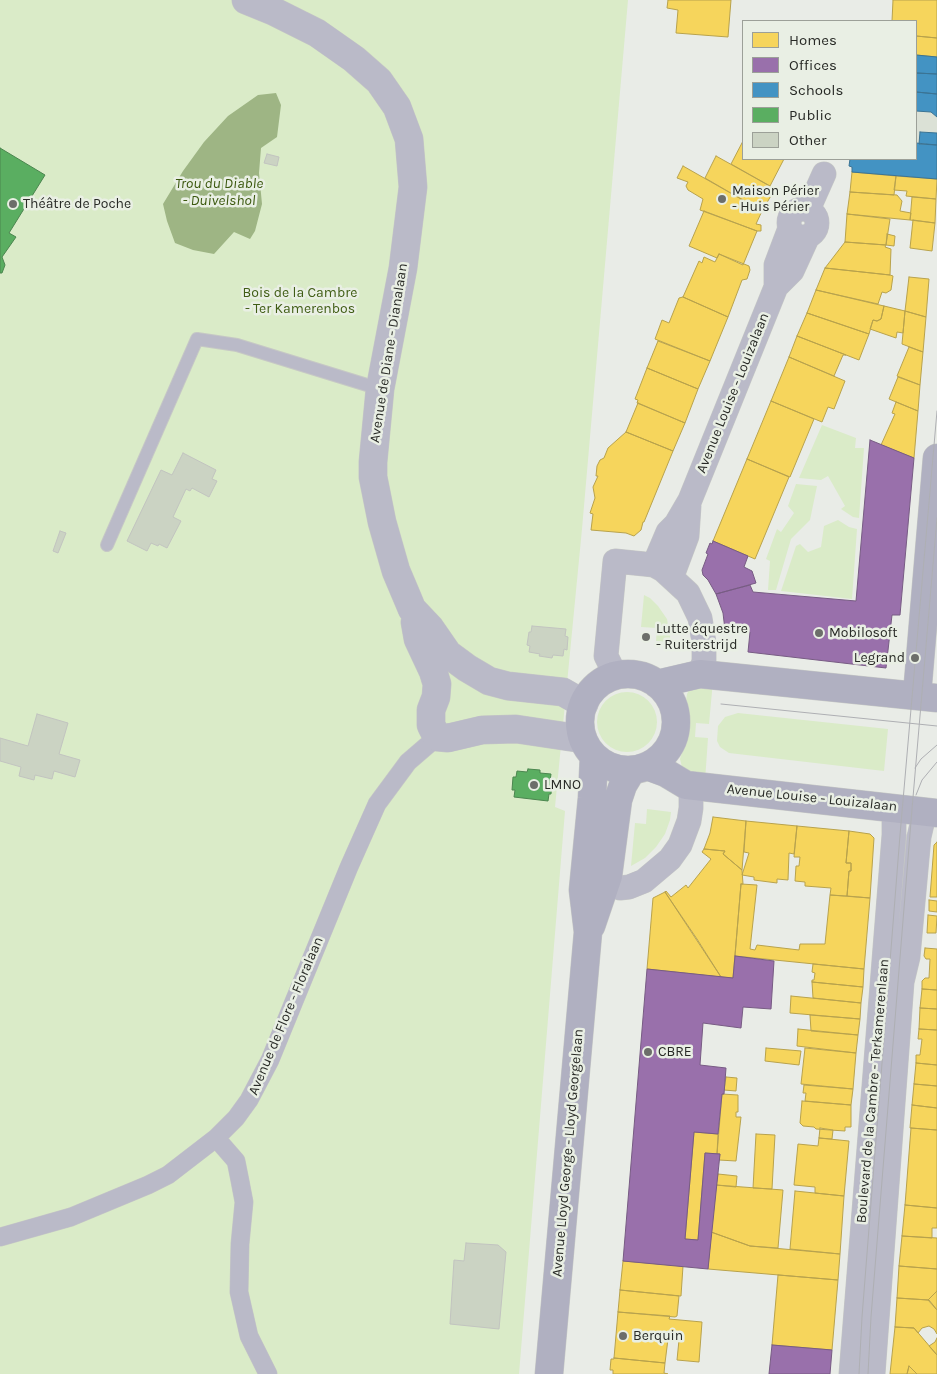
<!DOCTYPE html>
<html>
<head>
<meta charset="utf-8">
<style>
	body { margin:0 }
	#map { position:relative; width:937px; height:1374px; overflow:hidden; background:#e9ece7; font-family:Karla,sans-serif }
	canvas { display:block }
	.legend { position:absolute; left:742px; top:20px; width:175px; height:140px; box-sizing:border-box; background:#e9efe4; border:1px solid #9ca098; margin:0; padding:6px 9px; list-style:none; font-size:15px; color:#282a26 }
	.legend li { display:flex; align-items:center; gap:10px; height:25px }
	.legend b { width:25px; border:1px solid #9ca098 }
</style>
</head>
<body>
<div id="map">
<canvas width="937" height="1374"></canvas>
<ul class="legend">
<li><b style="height:14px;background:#f6d55c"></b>Homes</li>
<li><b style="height:14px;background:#9970ab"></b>Offices</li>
<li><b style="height:14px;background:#4393c3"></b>Schools</li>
<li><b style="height:14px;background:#5aae61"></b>Public</li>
<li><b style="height:14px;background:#cbd3c3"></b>Other</li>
</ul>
</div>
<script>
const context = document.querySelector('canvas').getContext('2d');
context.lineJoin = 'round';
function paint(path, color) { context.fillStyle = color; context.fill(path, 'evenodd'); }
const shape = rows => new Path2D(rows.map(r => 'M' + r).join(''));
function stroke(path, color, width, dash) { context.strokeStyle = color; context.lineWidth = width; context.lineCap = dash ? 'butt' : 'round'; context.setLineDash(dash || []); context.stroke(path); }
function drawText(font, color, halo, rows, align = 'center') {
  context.font = font + ' Karla,sans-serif'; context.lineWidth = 5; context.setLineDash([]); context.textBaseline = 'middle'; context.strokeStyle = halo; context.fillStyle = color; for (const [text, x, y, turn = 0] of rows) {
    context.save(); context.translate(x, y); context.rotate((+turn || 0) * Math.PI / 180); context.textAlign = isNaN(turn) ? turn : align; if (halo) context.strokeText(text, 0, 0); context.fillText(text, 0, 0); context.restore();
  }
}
paint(shape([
	[916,73,937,74,937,133,919,144,916,143]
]), '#dbe1d6');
paint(shape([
	[0,0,628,0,582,529,555,807,565,811,519,1374,0,1374],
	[822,425,856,438,855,448,864,448,859,518,853,517,841,509,845,506,828,476,821,480,799,478],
	[796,484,817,486,810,520,791,539,776,590,768,590,770,561,766,559,777,529,781,532,794,513,788,506],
	[838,520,849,527,857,529,852,599,781,591,796,546,800,544,808,552,821,547,824,526],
	[644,595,650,598,658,606,667,619,671,642,656,641,657,628,641,627],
	[713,681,709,724,696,723,695,737,708,738,705,781,682,767,680,759,688,732,688,717,686,701,687,694,690,688],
	'597 722a30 30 0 1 1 60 0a30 30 0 1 1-60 0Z',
	[738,713,888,729,884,771,729,753,720,747,717,741,718,726,725,717],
	[647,809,671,812,670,820,665,834,656,847,645,858,631,866,635,823,646,824]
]), '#daebc8');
paint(shape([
	[276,93,281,105,277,137,261,148,259,173,262,204,255,231,250,239,234,232,214,254,193,250,175,243,167,221,163,204,183,171,204,142,228,116,258,95]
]), '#9eb584');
const homes = shape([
	[668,0,731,0,728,37,676,33,678,10,667,8,668,0],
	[893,0,937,0,937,38,916,36,916,21,892,21,893,0],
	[916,36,937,38,937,57,916,55,916,36],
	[743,141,743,159,784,159,770,186,731,164,743,141],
	[716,156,775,189,762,211,705,178,716,156],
	[683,166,762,211,756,224,761,225,761,231,757,231,700,210,703,199,688,190,686,186,688,182,677,178,683,166],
	[852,172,896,176,894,195,850,192,852,172],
	[896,176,937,179,936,199,906,196,907,191,894,190,896,176],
	[850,192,897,195,902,201,900,211,911,213,910,220,847,214,850,192],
	[912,197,936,199,935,223,910,220,912,197],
	[704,211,757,231,743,265,719,254,717,258,689,246,704,211],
	[847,214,890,219,886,245,845,242,847,214],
	[913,220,935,223,932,251,910,248,913,220],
	[887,234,895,236,894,246,886,245,887,234],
	[845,242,886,245,885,247,891,249,890,275,825,268,845,242],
	[719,254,749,266,750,270,747,279,742,280,728,317,683,297,699,261,702,263,704,257,715,262,719,254],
	[825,268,890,275,893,276,891,290,886,293,882,292,878,304,816,290,825,268],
	[909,277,929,279,926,317,905,311,909,277],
	[816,290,884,306,881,319,877,321,873,320,869,334,807,313,816,290],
	[683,297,728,317,710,361,655,339,662,320,669,323,679,298,683,297],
	[884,306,905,311,903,333,897,332,896,338,870,329,873,320,877,321,881,319,884,306],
	[905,311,926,317,923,352,902,344,905,311],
	[807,313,869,334,859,360,797,336,807,313],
	[797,336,846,355,843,355,834,376,789,357,797,336],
	[658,341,710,361,698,389,647,368,658,341],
	[909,347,923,352,920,385,897,376,909,347],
	[789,357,845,381,834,409,828,407,822,422,771,401,789,357],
	[647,368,698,389,685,423,637,403,638,400,635,399,647,368],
	[898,377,920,385,918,411,889,399,898,377],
	[771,401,814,419,790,477,747,459,771,401],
	[896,402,918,411,914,458,881,445,895,414,892,413,896,402],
	[638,403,685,423,673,451,626,432,638,403],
	[626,432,673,451,644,522,643,522,641,530,634,536,626,533,591,530,593,514,590,513,595,498,593,487,598,476,596,476,597,466,600,460,604,458,608,448,626,432],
	[747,459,789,477,755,559,713,541,747,459],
	[713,817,746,821,742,870,723,854,725,851,704,849,710,833,713,817],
	[746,821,797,826,794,854,789,853,788,880,777,879,777,883,754,880,754,877,742,875,749,853,744,852,746,821],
	[797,826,849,831,846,863,851,863,851,871,849,871,847,896,830,895,831,888,805,886,805,882,795,881,796,866,799,866,800,857,794,857,797,826],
	[849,831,870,834,874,838,870,898,847,896,849,871,851,871,851,863,846,863,849,831],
	[937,842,937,897,930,897,934,845,937,842],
	[704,849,725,851,723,854,742,870,743,884,741,884,733,978,721,977,665,892,666,891,671,897,686,885,688,888,711,859,702,852,704,849],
	[741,884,757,885,750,949,755,950,757,945,799,950,800,944,825,944,830,895,870,898,864,969,735,956,741,884],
	[665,892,697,939,721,977,647,969,653,898,665,892],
	[929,900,937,901,937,912,929,911,929,900],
	[928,915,937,916,936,933,927,933,928,915],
	[925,948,937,949,937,990,922,989,922,981,925,978,929,978,930,959,926,959,924,956,925,948],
	[813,964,864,969,863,987,812,982,812,980,814,980,815,973,812,972,813,964],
	[812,982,863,987,861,1003,813,998,812,982],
	[922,989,937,990,937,1009,920,1008,922,989],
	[791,996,861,1003,860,1019,790,1013,791,996],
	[920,1008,937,1009,937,1030,919,1029,920,1008],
	[810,1015,860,1019,858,1035,811,1031,810,1015],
	[798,1029,858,1035,856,1053,797,1046,798,1029],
	[919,1029,937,1030,937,1065,916,1063,916,1055,920,1055,922,1039,918,1039,919,1029],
	[766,1048,801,1051,799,1065,765,1061,766,1048],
	[805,1048,856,1053,853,1089,801,1084,805,1048],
	[916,1063,937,1065,937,1086,914,1084,916,1063],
	[726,1077,737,1078,736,1091,724,1090,726,1077],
	[914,1084,937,1086,937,1108,912,1105,914,1084],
	[804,1085,853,1089,851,1105,805,1101,806,1093,803,1093,804,1085],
	[722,1094,738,1095,738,1112,736,1112,736,1117,741,1117,736,1161,719,1160,720,1154,717,1154,722,1094],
	[802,1101,851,1105,851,1127,845,1127,845,1131,816,1129,814,1127,803,1126,800,1123,802,1101],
	[912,1105,937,1108,937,1130,910,1128,912,1105],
	[820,1128,833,1130,832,1139,819,1138,820,1128],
	[911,1128,937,1130,937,1208,905,1205,911,1128],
	[694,1132,718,1134,717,1154,705,1153,698,1240,685,1239,694,1132],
	[756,1134,775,1135,772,1189,753,1188,756,1134],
	[819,1138,849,1141,844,1196,815,1193,815,1187,794,1185,798,1144,818,1146,819,1138],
	[718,1174,737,1176,736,1187,716,1185,718,1174],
	[716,1185,783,1190,778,1248,750,1246,711,1232,716,1185],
	[795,1191,844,1196,840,1254,790,1249,795,1191],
	[905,1205,937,1208,937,1228,932,1228,932,1238,902,1236,905,1205],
	[711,1232,750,1246,840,1254,838,1280,708,1269,711,1232],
	[902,1236,937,1238,937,1269,899,1266,902,1236],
	[623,1261,683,1266,681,1296,620,1290,623,1261],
	[899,1266,937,1269,937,1291,928,1300,897,1298,899,1266],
	[778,1275,838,1280,832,1350,772,1345,778,1275],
	[620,1290,679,1296,677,1316,675,1317,618,1312,620,1290],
	[937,1291,937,1310,928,1300,937,1291],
	[897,1298,929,1300,937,1310,937,1334,934,1329,929,1326,922,1328,918,1333,914,1328,895,1327,897,1298],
	[618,1312,670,1316,669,1319,702,1322,699,1362,677,1360,679,1340,668,1339,665,1363,614,1358,618,1312],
	[895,1327,914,1328,937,1355,937,1374,917,1374,909,1366,907,1374,890,1374,895,1327],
	[937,1338,937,1355,929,1346,935,1342,937,1338],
	[614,1358,665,1363,664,1373,668,1374,613,1374,613,1370,610,1370,611,1359,614,1359,614,1358],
	[909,1366,917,1374,907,1374,909,1366]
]);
paint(homes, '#f6d55c');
stroke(homes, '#b8a24c', 1);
const offices = shape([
	[870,440,914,458,900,615,892,615,886,668,748,652,750,632,725,630,723,613,716,594,750,585,753,592,856,601,870,440],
	[713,541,748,556,744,567,752,571,756,583,716,594,708,580,703,575,702,570,708,554,706,553,710,543,712,544,713,541],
	[735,956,774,961,771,1009,743,1007,741,1028,703,1023,700,1065,726,1068,724,1094,722,1094,718,1134,694,1132,685,1239,698,1240,705,1153,720,1154,708,1269,623,1261,647,969,733,978,735,956],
	[772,1345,832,1350,830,1374,769,1374,772,1345]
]);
paint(offices, '#9970ab');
stroke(offices, '#775b83', 1);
const schools = shape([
	[916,55,937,57,937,74,916,73,916,55],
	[916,73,937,74,937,94,916,92,916,73],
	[916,92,937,94,937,117,931,112,916,111,916,92],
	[920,132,937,133,937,145,919,144,920,132],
	[916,143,937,145,937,179,852,172,852,167,849,166,850,159,916,159,916,143]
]);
paint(schools, '#4393c3');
stroke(schools, '#3b7494', 1);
const public = shape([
	[0,148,45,175,9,233,16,237,2,257,5,265,2,273,0,273,0,148],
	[528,769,540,770,540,773,551,774,550,781,552,781,551,794,549,794,548,801,514,797,515,790,512,790,513,777,516,777,517,771,527,772,528,769]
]);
paint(public, '#5aae61');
stroke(public, '#4b864f', 1);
const building = shape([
	[267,154,279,157,277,166,264,163,267,154],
	[183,453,216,470,212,479,217,481,209,497,192,488,190,491,186,489,173,517,181,521,167,548,159,544,158,546,151,543,147,551,127,541,161,470,172,475,183,453],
	[60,531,66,533,58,553,53,551,60,531],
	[532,626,566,629,565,636,568,637,567,650,564,649,563,656,553,655,552,658,539,656,540,654,529,652,530,646,527,645,529,632,531,632,532,626],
	[37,714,68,723,59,754,80,760,75,777,54,771,52,779,35,775,34,780,19,776,21,767,0,761,0,738,28,746,37,714],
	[466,1243,498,1245,506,1252,499,1329,450,1324,454,1260,464,1261,466,1243]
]);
paint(building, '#cbd3c3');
stroke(building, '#c2c4c0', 1);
const service = shape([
	[107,545,197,339,237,345,380,389]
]);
const pedestrian = shape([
	[216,1138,236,1161,240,1181,244,1202,240,1244,239,1292,249,1336,268,1374],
	[0,1237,71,1217,148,1185,168,1175,216,1138,236,1118,249,1100,270,1060,349,867,377,804,408,762,437,737]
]);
const minor = shape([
	'789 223a14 14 0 1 1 28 0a14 14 0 1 1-28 0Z',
	[808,210,824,174],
	[776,287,792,271,808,236],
	[654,565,668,532,676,524,690,500,776,287,776,265,790,228],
	[672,576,687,536,689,506],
	[616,676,606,656,615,561,654,565,663,570,688,593,700,618,704,643,704,661,700,674],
	[608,876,614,885,620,888,629,887,644,881,670,859,680,845,689,821,691,808,691,792,686,785],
	[851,1374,894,835,894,807],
	[873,1374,902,982,908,957,919,837,925,811]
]);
const tertiary = shape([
	[246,0,273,11,317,33,354,59,379,81,397,107,409,139,413,187,403,268,380,389,373,462,373,477,382,522,396,571,407,597,412,609,430,628,448,654,467,668,489,681,508,686,563,692,584,704],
	[415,622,418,639,433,671,437,684,436,697,431,710,431,725,437,737,448,738,482,730,516,729,583,739]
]);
const secondary = shape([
	'580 722a48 48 0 1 1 96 0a48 48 0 1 1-96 0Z',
	[657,684,700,674,937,698],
	[917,695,937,458],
	[647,766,666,773,686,785,937,813],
	[591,926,608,876,618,800,623,785,632,770],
	[549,1374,588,932,583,890,592,798,594,756]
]);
stroke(service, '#c6c8c5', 14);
stroke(pedestrian, '#c6c8c5', 19);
stroke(minor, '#c6c8c5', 25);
stroke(tertiary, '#c6c8c5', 29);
stroke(secondary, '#c6c8c5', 29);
stroke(service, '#babac8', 12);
stroke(pedestrian, '#babac8', 18);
stroke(minor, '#babac8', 24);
stroke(tertiary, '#babac8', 28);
stroke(secondary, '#b0b0c1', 28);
stroke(shape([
	[721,704,937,726],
	[915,768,921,759,937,745],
	[916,795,922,780,937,762],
	[859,1374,862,1317,900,835,937,411],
	[868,1374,871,1317,912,809,937,518]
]), '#aeafb3', 1);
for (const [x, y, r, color] of [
	[722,199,5,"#6c6e6a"],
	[13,204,5,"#6c6e6a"],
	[819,633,5,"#6c6e6a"],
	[646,637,5,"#6c6e6a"],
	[915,658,5,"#6c6e6a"],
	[534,785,5,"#6c6e6a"],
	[648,1052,5,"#6c6e6a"],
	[623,1336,5,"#6c6e6a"]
]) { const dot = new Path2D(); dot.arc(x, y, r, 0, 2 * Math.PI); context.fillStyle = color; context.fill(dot); stroke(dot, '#e9efe4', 2); }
drawText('14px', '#282a26', '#e9efe4', [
	["Maison Périer",732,191],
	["- Huis Périer",732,207],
	["Théâtre de Poche",23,204],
	["Lutte équestre",656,629],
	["- Ruiterstrijd",656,645],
	["Mobilosoft",829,633],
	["Legrand",905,658,"right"],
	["LMNO",544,785],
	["CBRE",658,1052],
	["Berquin",633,1336]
], 'left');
drawText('14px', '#405d15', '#e9efe4', [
	["Bois de la Cambre",300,293],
	["- Ter Kamerenbos",300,309]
]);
drawText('14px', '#282a26', '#e9efe4', [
	["Avenue de Diane - Dianalaan",389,353,-81],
	["Avenue Louise - Louizalaan",733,393,-68],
	["Avenue Louise - Louizalaan",812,798,6],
	["Avenue de Flore - Floralaan",286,1016,-67],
	["Boulevard de la Cambre - Terkamerenlaan",873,1091,-85],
	["Avenue Lloyd George - Lloyd Georgelaan",568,1153,-85]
]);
drawText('italic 15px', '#3b580e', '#e9efe4', [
	["Trou du Diable",219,184],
	["- Duivelshol",219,201]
]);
</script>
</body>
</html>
